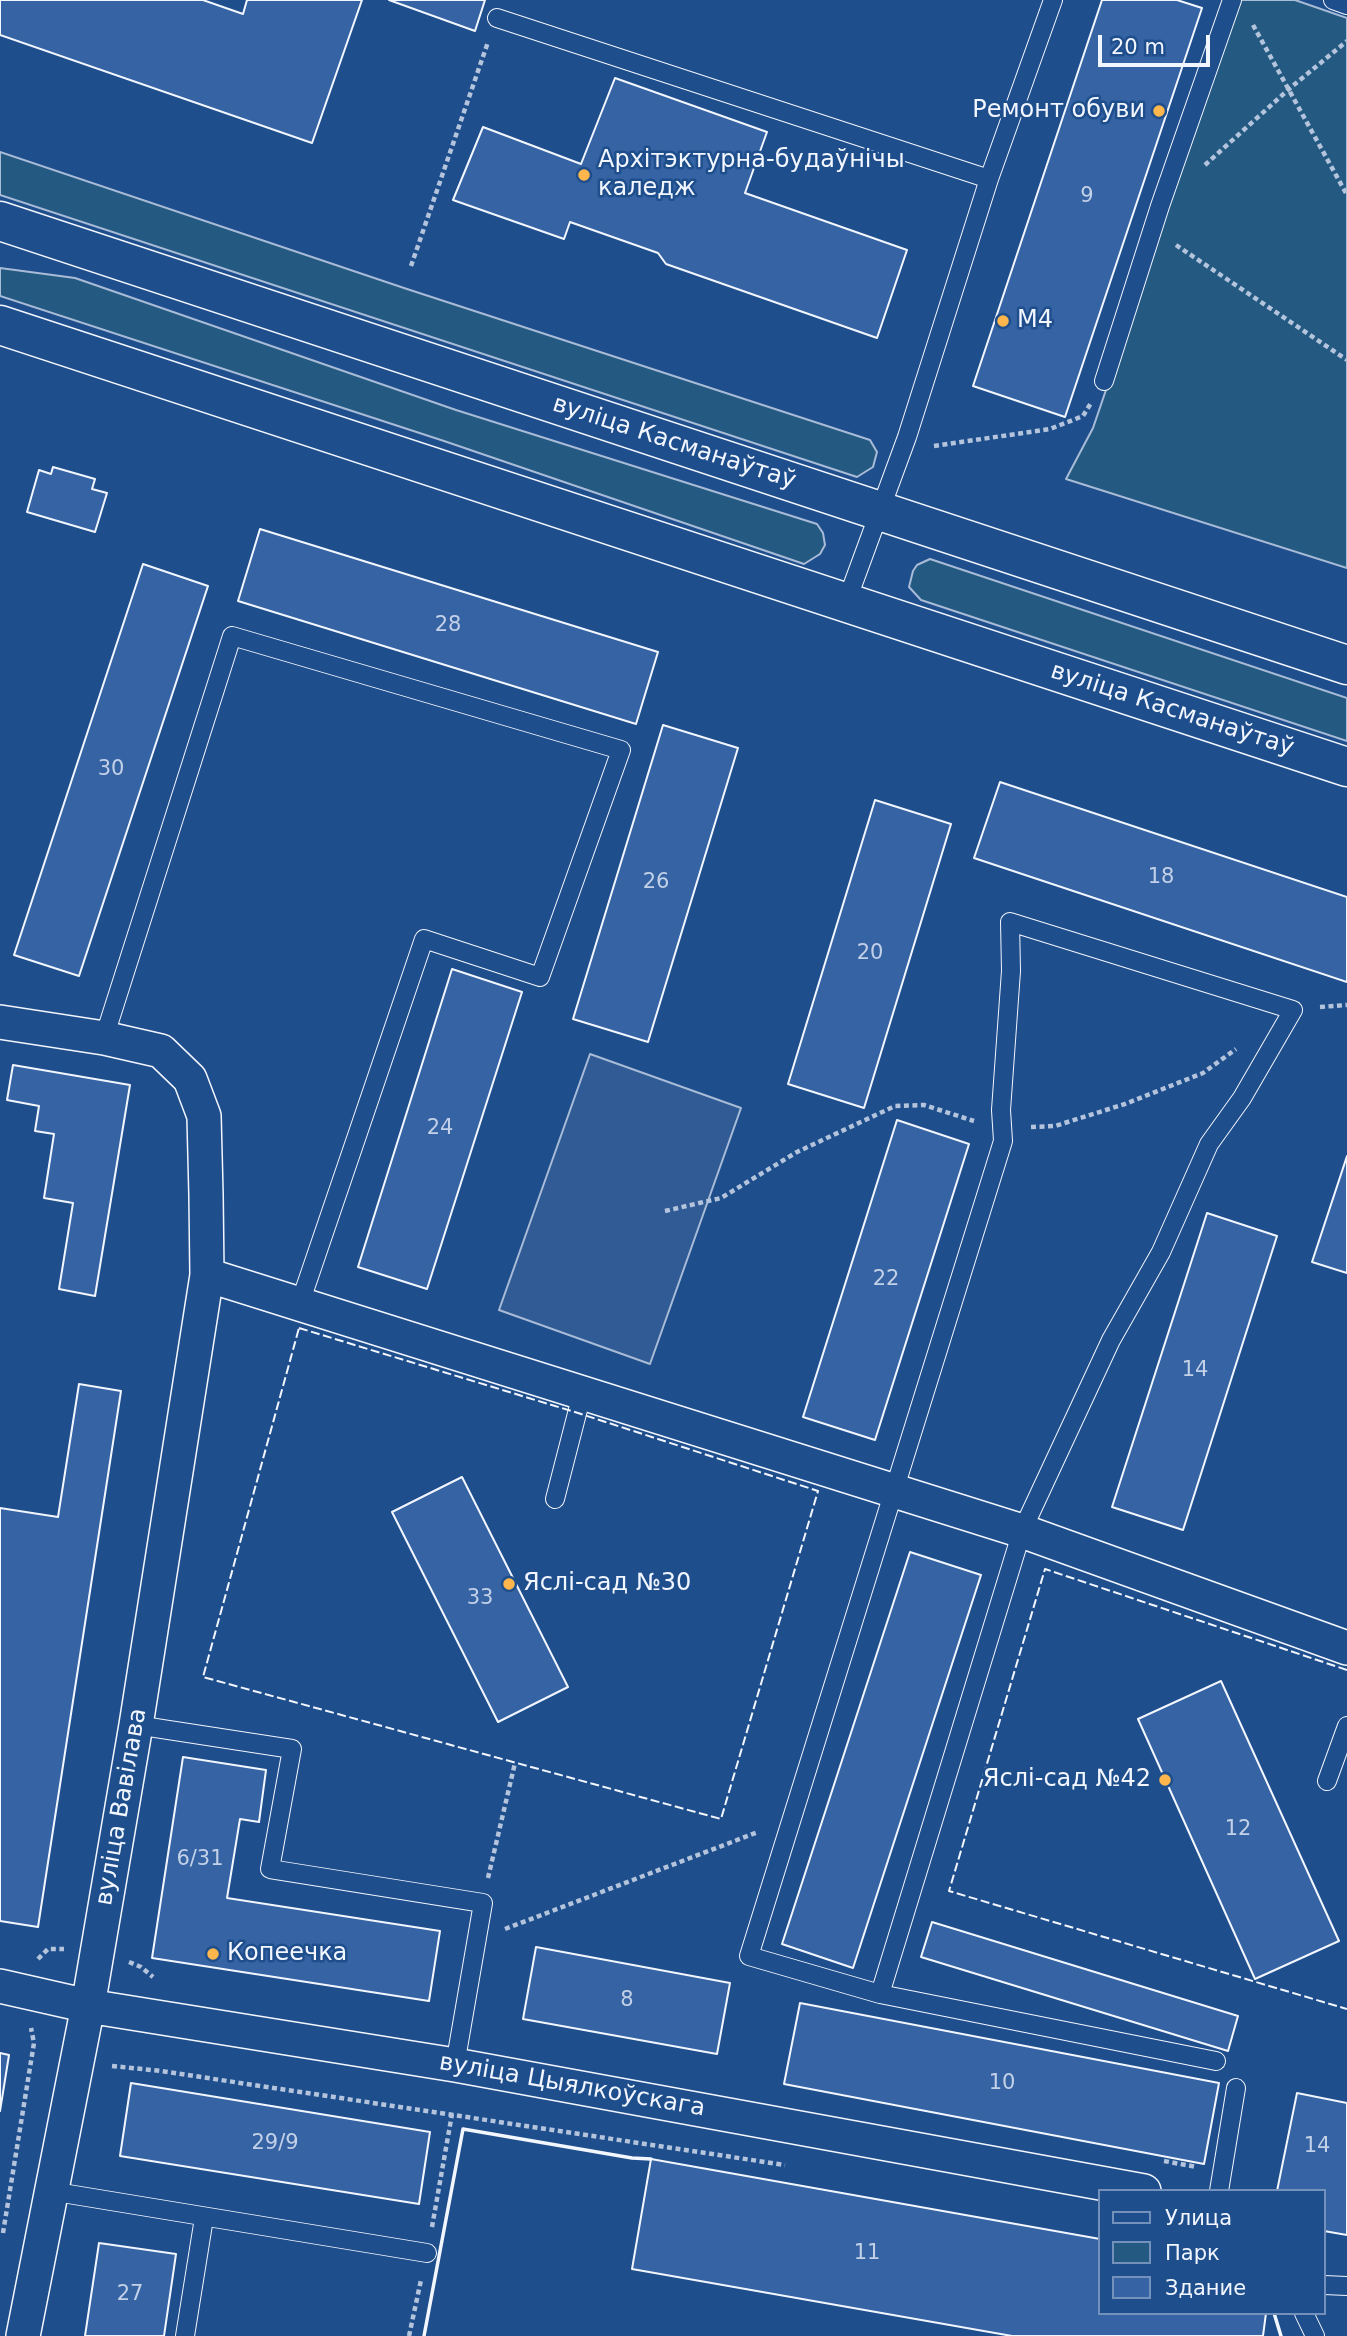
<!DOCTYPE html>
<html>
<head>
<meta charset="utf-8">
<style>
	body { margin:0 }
	#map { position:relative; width:1347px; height:2336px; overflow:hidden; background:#1f4e8c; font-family:"DejaVu Sans",sans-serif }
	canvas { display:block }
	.legend { position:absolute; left:1098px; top:2189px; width:228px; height:126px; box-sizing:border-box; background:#1f4e8c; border:2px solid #7391ba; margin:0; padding:9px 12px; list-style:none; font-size:21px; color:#f2f6ff }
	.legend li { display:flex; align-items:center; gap:14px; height:35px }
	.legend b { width:35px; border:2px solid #7391ba }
	.scale { position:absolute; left:1098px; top:35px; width:112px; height:32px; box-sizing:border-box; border:4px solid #f2f6ff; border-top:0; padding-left:9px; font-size:21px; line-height:24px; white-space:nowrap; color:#f2f6ff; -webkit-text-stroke:5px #1f4e8c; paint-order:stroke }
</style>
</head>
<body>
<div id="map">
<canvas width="1347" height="2336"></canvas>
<ul class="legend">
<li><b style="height:9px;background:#1f4e8c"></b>Улица</li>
<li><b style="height:19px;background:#245a82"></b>Парк</li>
<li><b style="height:19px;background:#3563a3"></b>Здание</li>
</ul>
<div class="scale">20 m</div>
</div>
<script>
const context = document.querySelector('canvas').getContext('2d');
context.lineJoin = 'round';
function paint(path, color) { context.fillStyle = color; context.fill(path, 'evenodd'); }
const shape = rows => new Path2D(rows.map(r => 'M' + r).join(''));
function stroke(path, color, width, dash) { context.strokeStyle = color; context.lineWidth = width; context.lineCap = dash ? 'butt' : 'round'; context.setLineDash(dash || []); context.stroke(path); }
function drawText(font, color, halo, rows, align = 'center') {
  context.font = font + ' "DejaVu Sans",sans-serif'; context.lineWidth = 5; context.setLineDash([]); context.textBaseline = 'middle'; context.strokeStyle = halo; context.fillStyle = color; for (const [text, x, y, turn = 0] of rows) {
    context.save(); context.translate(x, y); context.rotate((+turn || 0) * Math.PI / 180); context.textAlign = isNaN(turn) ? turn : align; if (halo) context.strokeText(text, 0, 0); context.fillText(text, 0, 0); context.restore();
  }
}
const green = shape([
	[1239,0,1295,0,1347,18,1347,568,1066,479,1093,428,1239,0],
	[0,152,407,289,870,440,877,452,873,467,857,477,0,195,0,152],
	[0,268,75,278,456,410,817,524,823,533,825,545,820,554,804,564,444,441,0,296,0,268],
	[930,559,1347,698,1347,741,921,600,909,587,913,571,917,565,930,559]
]);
paint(green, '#245a82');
stroke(green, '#a8bbd7', 2);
const parking = shape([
	[590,1054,741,1108,650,1364,499,1310,590,1054]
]);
paint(parking, '#305b95');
stroke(parking, '#a8bbd7', 2);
const building = shape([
	[0,0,203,0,243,14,247,0,362,0,312,143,0,35,0,0],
	[389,0,485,0,475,31,389,0],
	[1102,0,1177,0,1202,8,1065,417,973,386,1102,0],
	[615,78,767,132,745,193,907,250,877,338,666,264,658,253,570,222,564,239,453,200,483,127,581,164,615,78],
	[53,467,95,479,92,489,107,493,95,532,27,512,39,470,51,474,53,467],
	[260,529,658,652,636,724,238,601,260,529],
	[143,564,208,586,79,976,14,955,143,564],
	[663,725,738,748,648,1042,573,1019,663,725],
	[1000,782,1347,897,1347,982,974,858,1000,782],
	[875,800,951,824,864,1108,788,1084,875,800],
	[452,969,522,992,427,1289,358,1267,452,969],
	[13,1065,130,1085,95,1296,59,1289,73,1203,44,1198,54,1134,35,1131,39,1106,7,1100,13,1065],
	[897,1120,969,1144,875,1440,803,1417,897,1120],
	[1347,1156,1347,1273,1312,1262,1347,1156],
	[1207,1213,1277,1236,1183,1530,1112,1507,1207,1213],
	[79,1384,121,1391,38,1927,0,1921,0,1508,58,1517,79,1384],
	[462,1477,568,1687,498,1722,392,1512,462,1477],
	[910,1552,981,1575,853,1968,782,1944,910,1552],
	[1221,1681,1339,1941,1255,1979,1138,1719,1221,1681],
	[183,1757,266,1770,259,1822,240,1819,227,1898,440,1931,429,2001,152,1958,183,1757],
	[932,1922,1238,2016,1228,2051,921,1957,932,1922],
	[536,1947,730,1983,717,2054,523,2019,536,1947],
	[800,2003,1219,2083,1204,2164,784,2084,800,2003],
	[0,2053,9,2055,0,2111,0,2053],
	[131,2083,430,2132,419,2204,120,2156,131,2083],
	[1297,2093,1347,2103,1347,2235,1324,2231,1324,2191,1277,2191,1297,2093],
	[651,2159,1100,2239,1100,2313,1266,2313,1263,2336,1012,2336,632,2269,651,2159],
	[99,2243,176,2254,164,2336,85,2336,99,2243]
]);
paint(building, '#3563a3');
stroke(building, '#f2f6ff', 2);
const service = shape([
	[1333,0,1347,5],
	[497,18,989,179],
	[1104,381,1160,206,1232,0],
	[846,603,907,437,989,179,1053,0],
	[1010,922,1293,1010,1242,1098,1209,1144,1161,1252,1111,1340,1022,1531,880,1994,749,1956,1003,1141,1001,1110,1011,971,1010,922],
	[104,1038,232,636,621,750,540,977,424,939,300,1303],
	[555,1499,582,1394],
	[136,1725,292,1749,270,1869,483,1903,455,2065],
	[1327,1781,1347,1726],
	[880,1994,1216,2061],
	[50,2191,427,2253],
	[1219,2191,1236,2088],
	[1324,2285,1347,2286],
	[1304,2313,1315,2336],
	[185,2336,204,2218]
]);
const minor = shape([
	[0,1022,104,1038,161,1051,190,1079,204,1116,206,1195,207,1275,136,1725,88,2006,23,2336],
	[207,1275,1022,1531,1347,1648],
	[0,1986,88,2006,455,2065,1144,2191]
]);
const primary = shape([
	[0,221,1347,665],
	[0,325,1347,767]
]);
stroke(service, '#f2f6ff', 20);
stroke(minor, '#f2f6ff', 36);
stroke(primary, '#f2f6ff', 41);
stroke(shape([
	[1253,25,1347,195],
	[1205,165,1289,89,1347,41],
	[1176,245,1347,360],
	[411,266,488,42],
	[934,446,1050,429,1083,416,1091,403],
	[1320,1007,1347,1005],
	[1031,1127,1055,1126,1125,1104,1203,1073,1236,1049],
	[665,1211,721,1198,797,1152,895,1106,924,1105,974,1121],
	[488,1878,515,1763],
	[505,1929,758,1832],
	[38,1959,48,1949,64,1949],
	[129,1962,141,1967,153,1977],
	[112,2066,161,2071,785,2165],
	[1164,2161,1197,2167],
	[432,2227,452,2114],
	[3,2233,34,2043,31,2028],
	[409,2336,421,2280]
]), '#b3c4dc', 4.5, [5, 3.5]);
stroke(service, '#1f4e8c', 18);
stroke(minor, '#1f4e8c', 33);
stroke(primary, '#1f4e8c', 38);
stroke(shape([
	[299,1328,578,1413,818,1491,721,1819,203,1677,299,1328],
	[1347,1670,1045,1569,949,1891,1347,2009]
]), '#f2f6ff', 2, [9, 3.5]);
stroke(shape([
	[1274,2313,1281,2336],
	[424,2336,463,2129,632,2158,651,2159]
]), '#f2f6ff', 3.5);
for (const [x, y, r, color] of [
	[1159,111,7,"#ffb74d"],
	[584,175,7,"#ffb74d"],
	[1003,321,7,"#ffb74d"],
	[509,1584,7,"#ffb74d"],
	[1165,1780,7,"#ffb74d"],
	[213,1954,7,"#ffb74d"]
]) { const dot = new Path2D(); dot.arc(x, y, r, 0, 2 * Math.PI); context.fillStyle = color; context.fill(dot); stroke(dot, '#1f4e8c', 2.5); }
drawText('21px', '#c3d1e8', null, [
	["9",1087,197],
	["28",448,626],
	["30",111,770],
	["18",1161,878],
	["26",656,883],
	["20",870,954],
	["24",440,1129],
	["22",886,1280],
	["14",1195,1371],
	["33",480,1599],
	["12",1238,1830],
	["6/31",200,1860],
	["8",627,2001],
	["10",1002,2084],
	["29/9",275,2144],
	["14",1317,2147],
	["11",867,2254],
	["27",130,2295]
]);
drawText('24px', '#f2f6ff', '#1f4e8c', [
	["Ремонт обуви",1145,111,"right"],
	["Архітэктурна-будаўнічы",598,161],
	["каледж",598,189],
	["M4",1017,321],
	["Яслі-сад №30",523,1584],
	["Яслі-сад №42",1151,1780,"right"],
	["Копеечка",227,1954]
], 'left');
drawText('24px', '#f2f6ff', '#1f4e8c', [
	["вуліца Касманаўтаў",674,443,18],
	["вуліца Касманаўтаў",1172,710,18],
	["вуліца Вавілава",122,1807,-80],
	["вуліца Цыялкоўскага",572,2086,10]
]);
</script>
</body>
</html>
